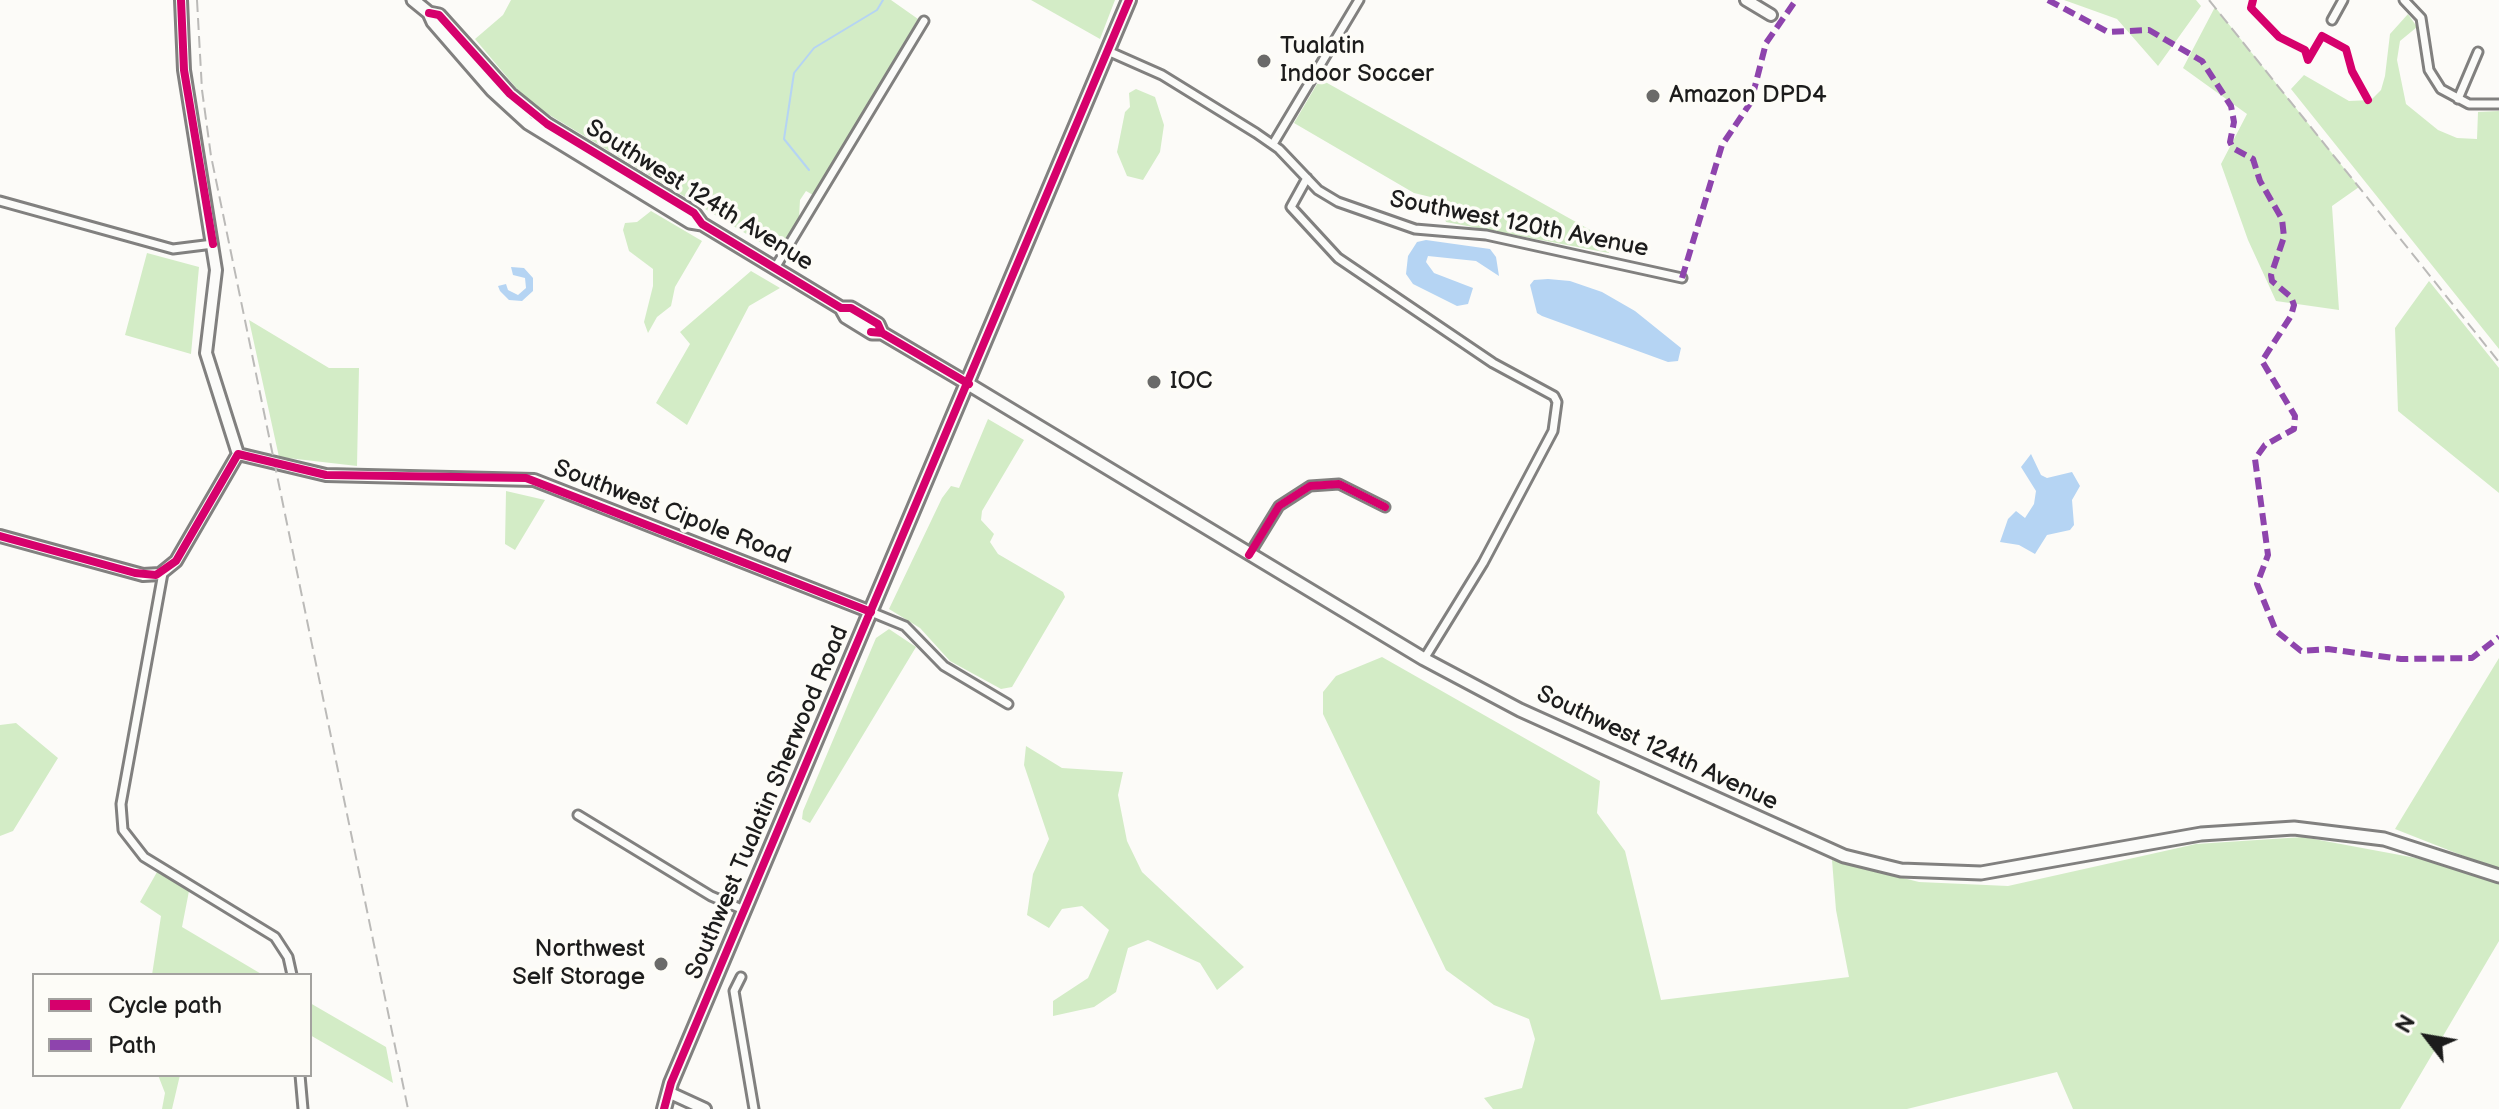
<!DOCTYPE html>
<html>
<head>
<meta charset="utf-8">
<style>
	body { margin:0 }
	#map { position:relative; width:2499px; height:1109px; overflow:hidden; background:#fcfbf8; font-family:"Balsamiq Sans",sans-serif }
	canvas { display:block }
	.legend { position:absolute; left:32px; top:973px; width:280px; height:104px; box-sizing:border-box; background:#fdfcf7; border:2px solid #a3a29f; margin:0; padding:10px 14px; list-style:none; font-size:24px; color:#1c1c1c }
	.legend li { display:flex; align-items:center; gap:16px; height:40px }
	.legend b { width:40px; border:2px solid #a3a29f }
	.north { position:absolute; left:2387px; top:997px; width:80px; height:80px; -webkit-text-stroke:6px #fdfcf7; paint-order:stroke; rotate:301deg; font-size:22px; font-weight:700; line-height:32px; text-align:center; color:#1c1c1c }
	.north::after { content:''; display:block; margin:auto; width:28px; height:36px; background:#1c1c1c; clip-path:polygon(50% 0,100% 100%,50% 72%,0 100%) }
</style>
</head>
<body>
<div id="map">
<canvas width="2499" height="1109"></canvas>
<ul class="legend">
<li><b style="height:10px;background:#d6006c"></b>Cycle path</li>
<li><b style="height:10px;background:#8e44ad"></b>Path</li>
</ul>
<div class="north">N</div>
</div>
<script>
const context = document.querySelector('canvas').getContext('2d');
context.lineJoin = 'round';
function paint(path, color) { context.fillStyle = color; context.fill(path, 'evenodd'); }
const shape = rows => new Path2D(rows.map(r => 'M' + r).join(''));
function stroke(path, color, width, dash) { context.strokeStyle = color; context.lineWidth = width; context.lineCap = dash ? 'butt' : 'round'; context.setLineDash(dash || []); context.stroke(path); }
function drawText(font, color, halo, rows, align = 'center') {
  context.font = font + ' "Balsamiq Sans",sans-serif'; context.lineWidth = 7; context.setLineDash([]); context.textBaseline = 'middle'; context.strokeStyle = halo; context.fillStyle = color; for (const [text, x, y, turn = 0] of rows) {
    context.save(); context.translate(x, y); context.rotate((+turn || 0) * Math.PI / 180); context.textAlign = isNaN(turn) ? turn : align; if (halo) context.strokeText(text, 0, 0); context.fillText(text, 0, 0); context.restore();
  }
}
paint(shape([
	[511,0,891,0,918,19,813,195,806,191,800,200,799,218,783,244,773,250,528,102,475,39,503,15],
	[1031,0,1115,0,1100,39],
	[2064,0,2196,0,2201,6,2158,66,2117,19],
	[2215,7,2359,187,2332,206,2339,310,2276,301,2248,240,2221,164,2247,114,2183,68],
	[2408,14,2417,27,2400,41,2397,60,2406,104,2438,130,2457,138,2477,139,2478,112,2499,111,2499,349,2291,89,2304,75,2349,101,2371,100,2381,90,2385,76,2390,34],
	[1320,79,1610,241,1609,253,1446,222,1439,199,1414,193,1294,123],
	[1136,89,1155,97,1164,125,1160,152,1143,180,1127,176,1117,152,1125,112,1130,107,1129,93],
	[651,211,702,241,675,287,671,306,657,317,648,333,644,322,653,286,653,269,629,251,623,230,625,223,637,222],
	[147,253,199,267,191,354,125,335],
	[751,271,780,288,749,306,687,425,656,403,690,344,680,332],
	[2429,281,2499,368,2499,493,2398,411,2395,328],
	[249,320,329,368,359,368,357,466,279,457],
	[988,419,1024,440,982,511,981,520,994,534,990,542,998,554,1063,592,1065,597,1012,687,1001,689,950,661,920,628,889,609,942,498,951,486,959,488],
	[506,491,545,500,515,550,505,544],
	[889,629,916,647,810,823,802,819,803,811,876,638],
	[1382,657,1600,781,1597,813,1625,851,1661,1000,1849,977,1836,910,1832,860,1919,882,2008,886,2196,844,2303,837,2443,863,2499,882,2499,941,2400,1109,2073,1109,2057,1072,1907,1109,1493,1109,1484,1098,1522,1088,1535,1039,1529,1019,1494,1005,1446,970,1323,714,1323,692,1336,676],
	[2499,658,2499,870,2395,829],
	[16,723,58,758,13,831,0,836,0,725],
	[1026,746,1062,768,1123,772,1118,795,1127,841,1142,872,1244,967,1217,990,1200,963,1148,940,1128,948,1116,992,1094,1007,1053,1016,1053,1001,1088,978,1109,930,1082,906,1062,909,1049,928,1027,915,1033,874,1049,839,1024,765],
	[157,872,189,891,182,927,263,975,152,975,161,916,140,902],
	[310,1003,386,1047,393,1083,310,1035],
	[158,1075,180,1075,172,1109,162,1109,165,1093]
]), '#d3ecc6');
paint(shape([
	[1426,240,1490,249,1496,257,1499,276,1476,261,1428,256,1426,262,1434,273,1473,288,1468,304,1457,306,1413,284,1406,274,1408,256,1417,242],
	[511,267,524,268,533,278,533,291,522,301,509,300,500,291,498,286,506,284,508,290,518,295,526,288,525,278,513,275],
	[1548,279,1570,281,1602,292,1635,311,1681,348,1678,361,1668,362,1542,316,1537,313,1530,285,1534,280],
	[2031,454,2041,475,2047,478,2072,472,2080,486,2072,500,2074,525,2070,530,2047,535,2035,554,2019,545,2000,542,2008,519,2016,511,2025,518,2034,504,2036,491,2021,467]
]), '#b5d4f3');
stroke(shape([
	[809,170,784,139,794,73,814,48,877,10,883,0]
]), '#b5d4f3', 2);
const street = shape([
	[2404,0,2421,18,2429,70,2441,89,2469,104,2499,104],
	[2332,20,2343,0],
	[1110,52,1162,75,1256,133,1279,149,1318,190,1338,202,1415,229,1486,235,1682,278],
	[2458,99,2478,52],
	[1273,144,1359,0],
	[1307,178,1291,207,1338,258,1493,363,1554,396,1557,402,1553,431,1483,563,1424,659],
	[0,201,173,249,213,244],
	[775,268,924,21],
	[1249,555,1279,506,1310,486,1339,484,1385,507],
	[163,573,121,804,123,830,144,857,275,937,288,957,292,975],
	[871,612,905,626,944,666,1008,704],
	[578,815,711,896,744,910],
	[741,977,734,991,754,1109],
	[300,1075,303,1109]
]);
const secondary = shape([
	[181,0,184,70,216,270,206,353,238,454],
	[1746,0,1771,15],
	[238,454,326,475,534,480,871,612],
	[0,536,143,575,160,574,176,561,238,454],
	[668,1092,705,1109]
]);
const primary = shape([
	[413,0,429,13,433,22,492,90,528,123,690,222,702,224],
	[429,13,439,15,510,94,547,124,694,213,702,224,841,308,851,308,878,324,882,333],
	[841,308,846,317,872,333,882,333,955,376,1424,659,1520,710,1844,856,1901,870,1981,873,2201,834,2294,828,2384,839,2499,876]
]);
const highway = shape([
	[664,1109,671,1083,1129,0]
]);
stroke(street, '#81807f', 13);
stroke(secondary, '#81807f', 16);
stroke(primary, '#81807f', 17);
stroke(highway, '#81807f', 18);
stroke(street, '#fbfbf9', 7);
stroke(secondary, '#fbfbf9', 10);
stroke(primary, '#fbfbf9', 11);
stroke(highway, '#fbfbf9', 12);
stroke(shape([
	[197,0,202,90,211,156,408,1109],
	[2209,0,2499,362]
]), '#bbbab8', 2, [12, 6]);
stroke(shape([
	[2048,0,2108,32,2149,30,2202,61,2231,106,2234,122,2230,142,2233,148,2253,159,2260,181,2282,219,2284,237,2271,275,2272,281,2291,297,2294,305,2291,316,2262,361,2295,416,2294,429,2265,445,2255,459,2268,555,2257,584,2276,631,2301,651,2328,649,2401,659,2472,658,2499,637],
	[1682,278,1722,145,1751,102,1766,43,1796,0]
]), '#8e44ad', 6, [12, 6]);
stroke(shape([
	[181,0,184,70,213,244],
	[2253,0,2251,8,2279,37,2305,50,2308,60,2322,36,2346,49,2352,71,2368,100],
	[429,13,439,15,510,94,547,124,694,213,702,224,841,308,851,308,878,324,882,333],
	[871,332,882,333,969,384],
	[0,536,135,573,156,575,176,561,238,454,326,475,526,478,871,612],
	[1249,555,1279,506,1310,486,1339,484,1385,507],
	[664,1109,671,1083,1129,0]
]), '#d6006c', 8);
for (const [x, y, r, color] of [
	[1264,61,8,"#6a6a69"],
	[1653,96,8,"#6a6a69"],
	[1154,382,8,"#6a6a69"],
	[661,964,8,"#6a6a69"]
]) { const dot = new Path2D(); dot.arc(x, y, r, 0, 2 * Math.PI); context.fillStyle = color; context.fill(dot); stroke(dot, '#fdfcf7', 3); }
drawText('24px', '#1c1c1c', '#fdfcf7', [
	["Tualatin",1280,47],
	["Indoor Soccer",1280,75],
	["Amazon DPD4",1669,96],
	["IOC",1170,382],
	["Northwest",645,950,"right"],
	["Self Storage",645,978,"right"]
], 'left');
drawText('24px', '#1c1c1c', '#fdfcf7', [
	["Southwest 124th Avenue",699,196,32],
	["Southwest 120th Avenue",1519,225,11],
	["Southwest Cipole Road",672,513,21],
	["Southwest 124th Avenue",1657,749,25],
	["Southwest Tualatin Sherwood Road",768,803,-67]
]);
</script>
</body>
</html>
